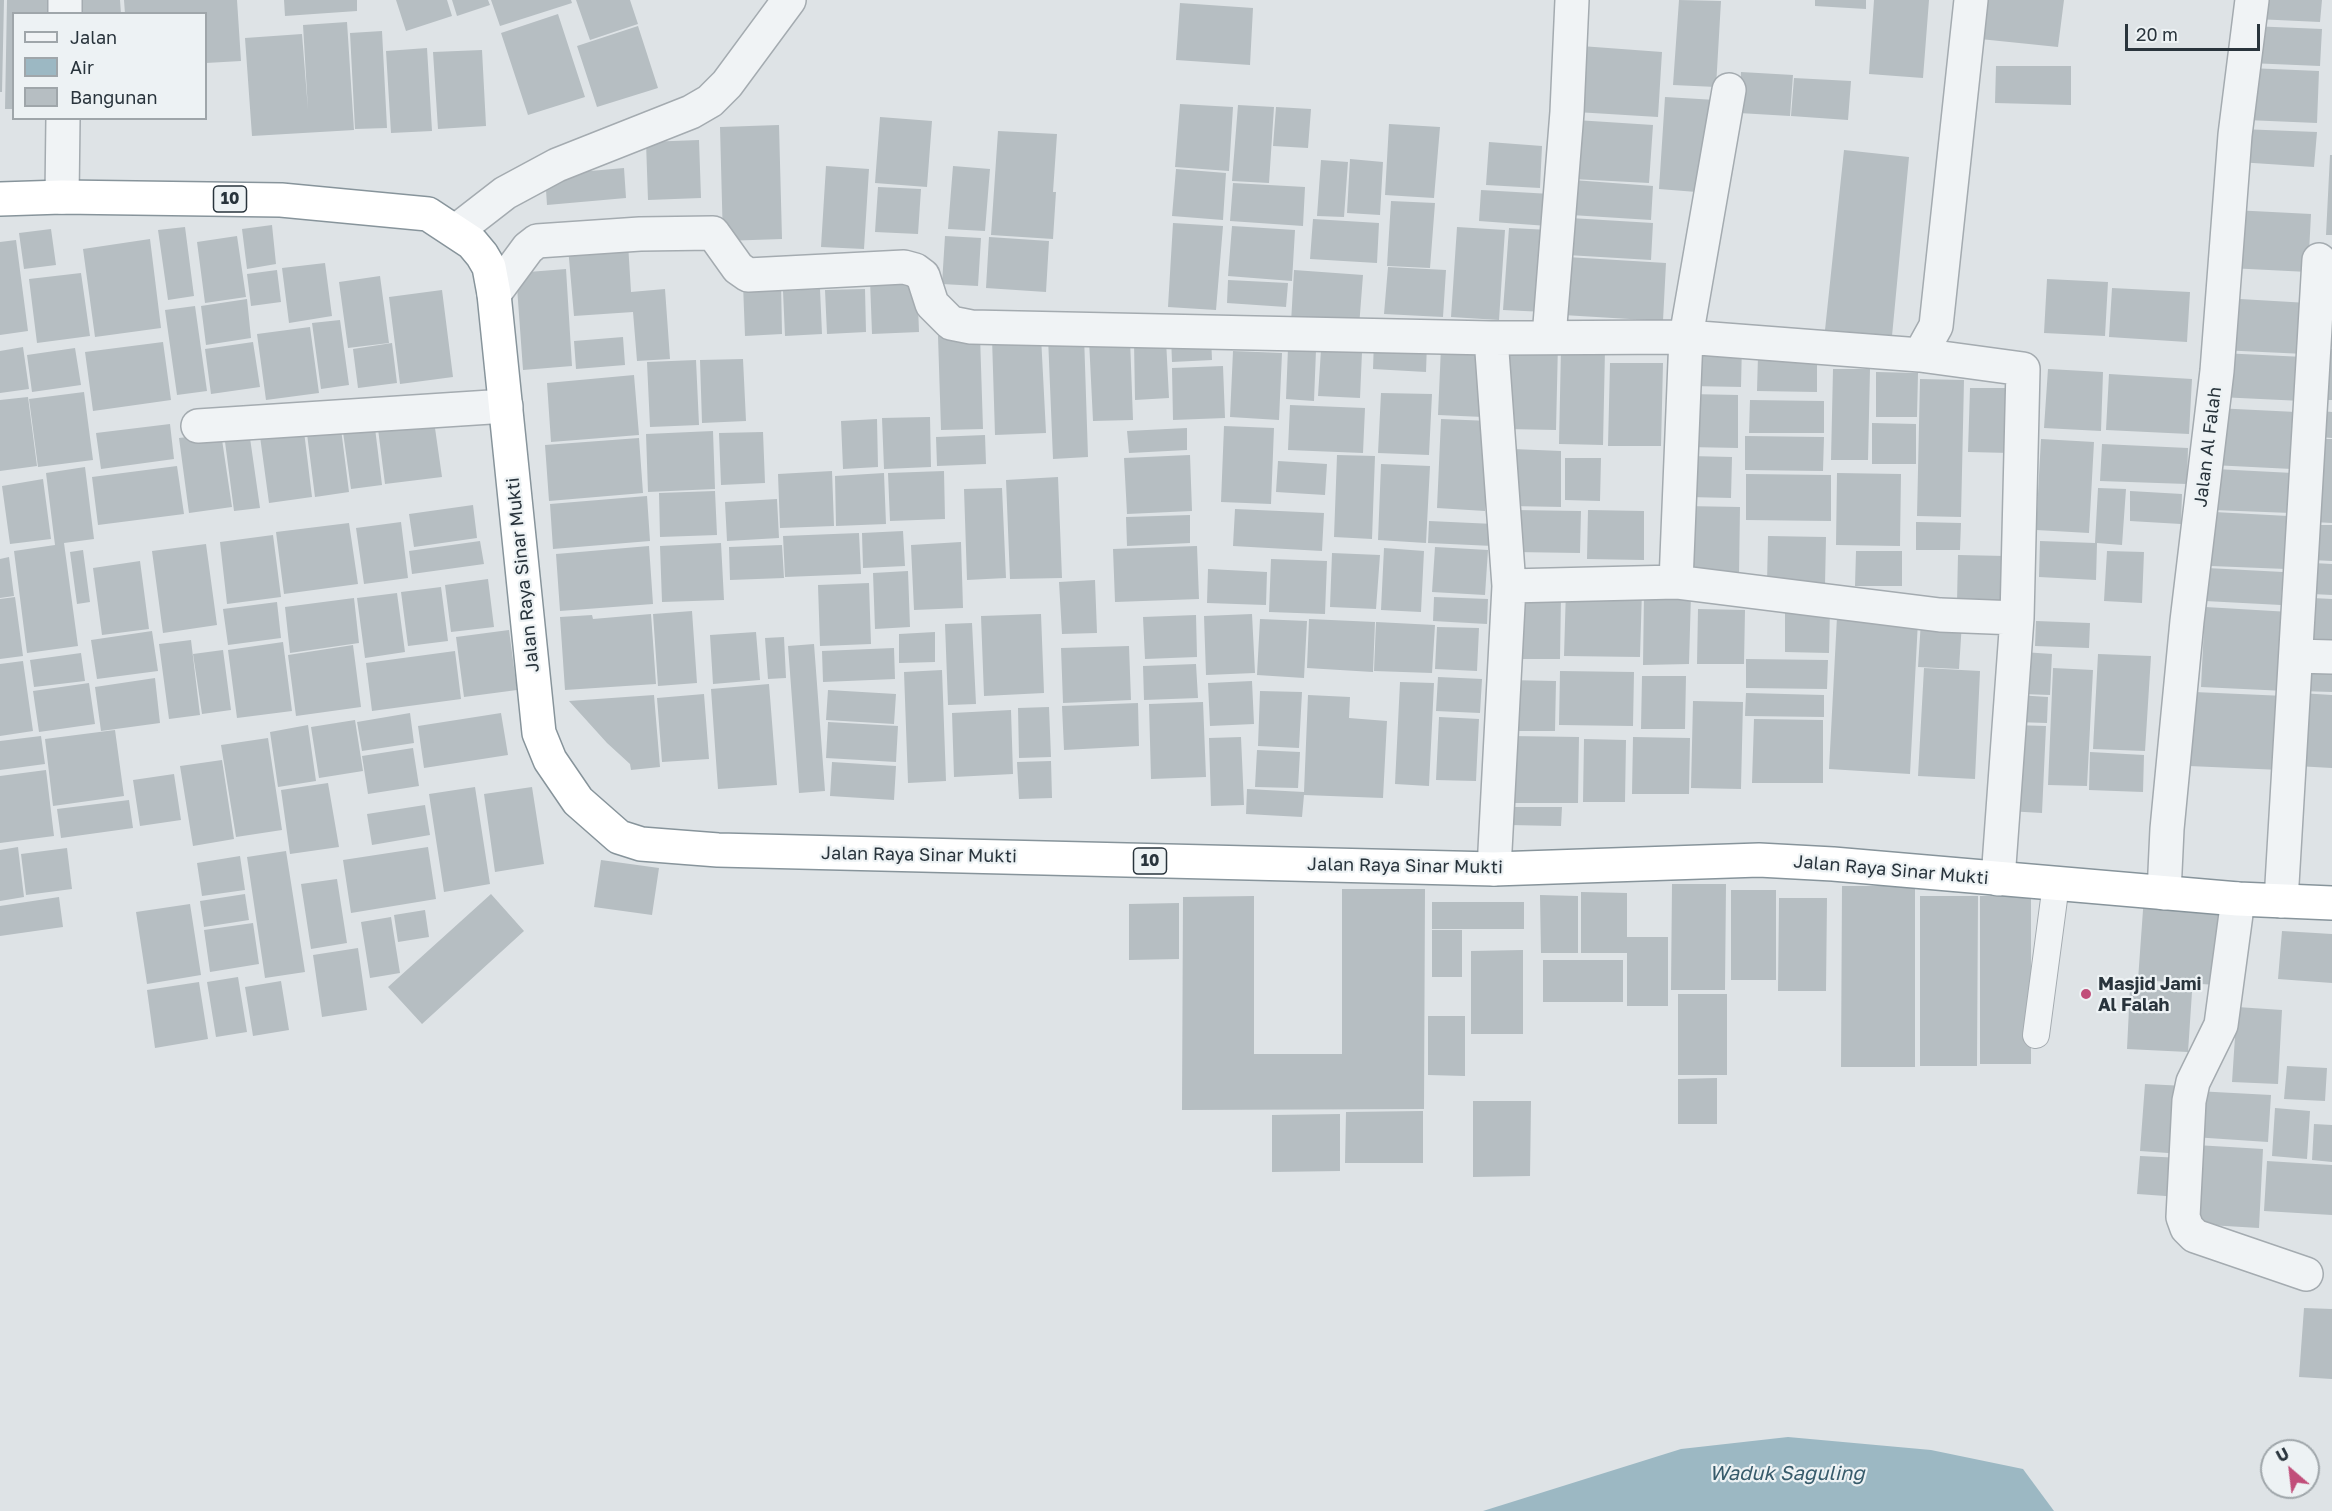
<!DOCTYPE html>
<html>
<head>
<meta charset="utf-8">
<style>
	body { margin:0 }
	#map { position:relative; width:2332px; height:1511px; overflow:hidden; background:#dee3e6; font-family:"Golos Text",sans-serif }
	canvas { display:block }
	.legend { position:absolute; left:12px; top:12px; width:195px; height:108px; box-sizing:border-box; background:#edf2f4; border:2px solid #9fa6aa; margin:0; padding:8px 10px; list-style:none; font-size:18px; color:#29343c }
	.legend li { display:flex; align-items:center; gap:12px; height:30px }
	.legend b { width:30px; border:2px solid #9fa6aa }
	.north { position:absolute; left:2260px; top:1439px; width:60px; height:60px; box-sizing:border-box; background:#edf2f4; border:2px solid #9fa6aa; border-radius:50%; rotate:332deg; font-size:16px; font-weight:700; line-height:24px; text-align:center; color:#29343c }
	.north::after { content:''; display:block; margin:auto; width:21px; height:27px; background:#c14e7a; clip-path:polygon(50% 0,100% 100%,50% 72%,0 100%) }
	.scale { position:absolute; left:2125px; top:24px; width:135px; height:27px; box-sizing:border-box; border:3px solid #29343c; border-top:0; padding-left:8px; font-size:18px; line-height:21px; white-space:nowrap; color:#29343c; -webkit-text-stroke:4px #edf2f4; paint-order:stroke }
</style>
</head>
<body>
<div id="map">
<canvas width="2332" height="1511"></canvas>
<ul class="legend">
<li><b style="height:8px;background:#f0f3f5"></b>Jalan</li>
<li><b style="height:16px;background:#9cb8c3"></b>Air</li>
<li><b style="height:16px;background:#b6bec2"></b>Bangunan</li>
</ul>
<div class="north">U</div>
<div class="scale">20 m</div>
</div>
<script>
const context = document.querySelector('canvas').getContext('2d');
context.lineJoin = 'round';
function paint(path, color) { context.fillStyle = color; context.fill(path, 'evenodd'); }
const shape = rows => new Path2D(rows.map(r => 'M' + r).join(''));
function stroke(path, color, width, dash) { context.strokeStyle = color; context.lineWidth = width; context.lineCap = dash ? 'butt' : 'round'; context.setLineDash(dash || []); context.stroke(path); }
function drawText(font, color, halo, rows, align = 'center') {
  context.font = font + ' "Golos Text",sans-serif'; context.lineWidth = 4.5; context.setLineDash([]); context.textBaseline = 'middle'; context.strokeStyle = halo; context.fillStyle = color; for (const [text, x, y, turn = 0] of rows) {
    context.save(); context.translate(x, y); context.rotate((+turn || 0) * Math.PI / 180); context.textAlign = isNaN(turn) ? turn : align; if (halo) context.strokeText(text, 0, 0); context.fillText(text, 0, 0); context.restore();
  }
}
paint(shape([
	[1788,1437,1931,1450,2023,1469,2054,1511,1483,1511,1681,1449]
]), '#9cb8c3');
paint(shape([
	[0,0,4,0,2,92,0,92],
	[7,0,56,0,56,14,14,14,14,109,5,109],
	[75,0,120,0,121,14,76,14],
	[124,0,237,0,241,61,206,63,206,14,125,14],
	[284,0,357,0,357,11,285,16],
	[396,0,447,0,452,16,406,31],
	[452,0,488,0,490,5,457,16],
	[491,0,571,0,572,3,500,26],
	[576,0,630,0,638,24,590,40],
	[1679,0,1721,1,1716,87,1673,85],
	[1815,0,1866,0,1866,9,1815,6],
	[1874,0,1929,0,1923,78,1869,74],
	[1984,0,2064,0,2058,47,1980,39],
	[2258,0,2322,0,2320,22,2256,19],
	[1180,3,1253,8,1250,65,1176,60],
	[558,14,585,97,528,115,501,33],
	[347,22,354,130,252,136,245,38,302,34,308,110,303,25],
	[638,26,658,88,597,107,577,46],
	[2250,26,2322,29,2320,66,2249,63],
	[382,31,387,128,355,129,350,33],
	[1581,46,1662,52,1658,117,1576,112],
	[427,48,432,131,391,133,386,51],
	[482,50,486,126,438,129,433,52],
	[1996,66,2071,66,2071,105,1995,103],
	[2249,68,2319,71,2317,123,2246,120],
	[1741,72,1793,75,1790,116,1739,113],
	[1794,78,1851,81,1848,120,1791,116],
	[1665,97,1716,100,1709,193,1659,189],
	[1180,104,1233,107,1229,171,1175,167],
	[1238,105,1274,107,1269,183,1232,181],
	[1276,107,1311,109,1308,148,1273,146],
	[880,117,932,121,927,187,875,183],
	[1576,120,1653,125,1649,183,1573,179],
	[1389,124,1440,127,1434,198,1385,195],
	[779,125,782,239,723,241,720,127],
	[2240,129,2317,132,2314,167,2238,162],
	[998,131,1057,134,1053,192,1056,192,1053,239,991,235],
	[699,140,701,198,648,200,646,142],
	[1489,142,1542,146,1540,188,1486,185],
	[1844,150,1909,157,1892,336,1825,330],
	[2330,155,2332,155,2332,235,2326,235],
	[1350,159,1383,162,1380,215,1347,213],
	[1321,160,1348,162,1344,217,1317,216],
	[826,166,869,169,864,249,821,247],
	[953,166,990,169,985,231,948,229],
	[624,168,626,198,547,205,545,175],
	[1176,169,1226,173,1223,220,1172,216],
	[1573,180,1653,186,1651,220,1571,215],
	[1233,183,1305,187,1303,226,1230,221],
	[878,187,921,189,918,234,875,232],
	[1481,190,1551,194,1548,226,1479,221],
	[1391,201,1435,203,1430,268,1387,266],
	[2233,210,2311,214,2308,272,2229,268],
	[1570,218,1653,223,1651,260,1567,255],
	[1313,219,1379,223,1377,263,1310,259],
	[1173,223,1223,226,1216,310,1168,307],
	[272,225,276,264,247,269,242,229],
	[1232,226,1295,230,1292,281,1228,276],
	[185,227,194,296,168,300,158,230],
	[1457,227,1505,230,1499,320,1451,317],
	[1509,228,1550,230,1545,312,1503,310],
	[51,229,56,265,24,269,19,233],
	[237,236,246,297,205,303,197,242],
	[945,236,981,238,978,286,942,284],
	[989,237,1049,241,1046,292,986,288],
	[150,239,161,328,95,337,83,249],
	[16,240,28,331,0,335,0,242],
	[628,243,631,292,665,289,670,359,637,361,633,312,574,316,568,247],
	[1567,257,1666,263,1663,321,1563,315],
	[325,263,332,316,289,323,282,268],
	[1388,267,1446,270,1443,317,1384,314],
	[566,269,572,366,523,370,516,273],
	[277,270,281,302,251,306,247,274],
	[1294,270,1363,275,1359,327,1291,323],
	[81,273,90,336,37,343,29,279],
	[380,276,389,343,348,348,339,282],
	[917,278,919,332,872,334,870,280],
	[2047,279,2108,282,2105,336,2044,333],
	[1228,280,1288,283,1286,307,1227,303],
	[781,282,782,334,745,336,743,284],
	[2112,288,2190,292,2187,342,2109,337],
	[820,289,822,334,785,336,783,291],
	[865,289,866,332,827,334,825,290],
	[442,290,453,377,400,384,389,297],
	[2223,298,2308,303,2305,354,2220,350],
	[247,299,251,338,206,345,201,306],
	[195,306,207,391,177,395,165,310],
	[340,320,349,385,321,389,312,323],
	[310,327,319,393,266,400,257,334],
	[980,335,983,429,941,430,938,336],
	[1084,335,1088,457,1053,459,1048,337],
	[1211,335,1212,360,1172,362,1171,337],
	[1041,336,1046,433,995,435,992,338],
	[623,337,625,365,576,369,574,341],
	[1130,339,1133,420,1093,421,1089,340],
	[1166,340,1169,398,1135,400,1134,341],
	[1374,341,1427,343,1426,372,1373,369],
	[163,342,171,400,93,411,85,352],
	[253,342,260,387,211,394,205,349],
	[1508,342,1558,343,1556,430,1507,429],
	[392,343,397,383,358,388,353,349],
	[1692,344,1742,344,1741,387,1692,386],
	[23,347,29,389,0,393,0,351],
	[1441,347,1487,348,1483,417,1438,415],
	[75,348,81,385,32,392,27,355],
	[1288,348,1316,350,1314,401,1286,399],
	[1561,348,1605,349,1603,445,1559,444],
	[2328,349,2332,349,2332,400,2325,400],
	[1321,350,1362,352,1360,398,1318,396],
	[1233,351,1282,353,1279,420,1230,417],
	[2221,353,2304,357,2302,401,2219,397],
	[1758,356,1817,357,1817,392,1757,391],
	[743,359,746,421,702,423,700,360],
	[696,360,699,425,650,427,647,362],
	[1610,363,1663,363,1661,446,1608,446],
	[1223,366,1225,418,1173,420,1172,368],
	[1833,369,1870,369,1868,460,1831,460],
	[2048,369,2103,372,2101,431,2044,428],
	[1876,372,1918,373,1917,417,1876,417],
	[2109,374,2192,379,2189,434,2106,430],
	[634,375,639,435,551,442,547,383],
	[1920,379,1964,380,1961,517,1917,516],
	[1970,388,2011,388,2010,453,1968,452],
	[84,392,93,460,38,467,29,399],
	[1381,393,1432,394,1429,455,1378,453],
	[1689,394,1738,395,1738,448,1688,447],
	[28,397,37,466,0,471,0,400],
	[1750,400,1824,401,1824,433,1749,433],
	[1290,405,1365,408,1363,453,1288,450],
	[2215,408,2296,412,2292,469,2212,465],
	[2321,411,2332,412,2332,438,2319,437],
	[930,417,931,467,884,469,882,418],
	[877,419,878,467,843,469,841,421],
	[1441,419,1490,421,1485,511,1437,508],
	[340,421,349,492,315,497,306,426],
	[434,421,442,477,385,484,378,429],
	[303,423,312,497,269,503,259,429],
	[1872,423,1916,424,1916,464,1872,464],
	[170,424,174,459,101,469,96,433],
	[1224,426,1274,428,1271,504,1221,502],
	[375,428,382,485,351,489,343,432],
	[1187,428,1187,450,1129,453,1127,431],
	[249,431,260,508,234,511,224,434],
	[713,431,715,489,648,492,646,434],
	[763,432,765,483,721,485,719,433],
	[221,433,232,507,189,513,179,438],
	[985,435,986,464,937,466,936,437],
	[1745,436,1824,437,1823,471,1745,470],
	[639,438,643,493,549,501,545,445],
	[2041,439,2094,442,2089,533,2036,530],
	[2318,439,2332,439,2332,523,2314,522],
	[2102,444,2188,448,2187,484,2100,481],
	[1513,449,1561,451,1561,507,1511,506],
	[1190,455,1192,511,1127,514,1124,458],
	[1337,455,1375,456,1372,539,1334,537],
	[1690,456,1732,457,1731,498,1689,497],
	[1565,458,1601,458,1600,501,1565,500],
	[1278,461,1327,464,1325,495,1276,492],
	[1381,464,1430,466,1426,543,1378,540],
	[177,466,184,514,98,525,92,477],
	[85,467,94,539,64,543,78,646,27,653,14,551,55,545,46,473],
	[2215,469,2293,473,2291,513,2213,510],
	[832,471,834,526,780,528,778,474],
	[944,471,945,519,890,521,888,473],
	[884,473,886,524,836,526,835,476],
	[1837,473,1901,474,1900,546,1836,545],
	[1746,474,1831,475,1831,521,1746,520],
	[1058,477,1062,578,1010,579,1006,480],
	[43,479,51,539,10,544,2,486],
	[1002,488,1006,578,967,580,964,489],
	[2098,488,2126,489,2122,545,2097,543,2096,580,2039,577,2040,541,2095,543],
	[715,491,717,535,660,537,659,493],
	[2130,491,2182,494,2181,524,2130,521],
	[647,496,650,541,553,549,550,504],
	[777,499,779,538,727,541,725,502],
	[473,505,477,538,414,547,409,514],
	[1684,506,1740,507,1739,575,1683,574],
	[1235,509,1324,513,1322,551,1233,546],
	[1515,510,1581,511,1580,553,1514,552],
	[1588,510,1644,511,1644,560,1587,559],
	[2214,512,2288,516,2286,569,2211,566],
	[1190,515,1190,543,1127,546,1126,517],
	[1429,521,1494,524,1493,546,1428,543],
	[401,522,408,578,364,584,356,528],
	[1916,522,1961,523,1960,550,1916,550],
	[349,523,358,584,284,594,276,532],
	[2314,525,2332,525,2332,561,2312,560],
	[903,531,905,566,863,568,862,533],
	[859,533,861,574,785,577,783,536],
	[273,535,281,597,227,604,220,542],
	[1768,536,1826,537,1825,585,1767,584],
	[480,541,484,564,412,574,409,551],
	[961,542,963,608,914,610,911,545],
	[721,543,724,600,662,602,660,546],
	[206,544,217,625,163,633,152,551],
	[782,545,784,578,730,580,729,547],
	[649,546,653,604,560,611,556,554],
	[1197,546,1199,599,1115,602,1113,549],
	[1435,547,1488,550,1485,595,1432,592],
	[1384,548,1424,551,1421,612,1381,610],
	[83,550,90,602,77,604,70,552],
	[1856,551,1902,551,1902,586,1855,586],
	[2107,551,2144,552,2142,603,2104,601],
	[1332,553,1380,555,1376,609,1330,607],
	[1958,555,2005,556,2004,603,1957,603],
	[9,557,14,596,0,598,0,559],
	[1271,559,1327,561,1325,614,1269,612],
	[140,561,149,629,102,635,93,568],
	[2313,563,2332,564,2332,595,2312,594],
	[2207,568,2283,572,2281,605,2205,601],
	[1208,569,1267,572,1266,605,1207,603],
	[908,571,910,627,875,629,873,573],
	[488,579,494,627,451,632,445,585],
	[1095,580,1097,633,1062,634,1059,582],
	[869,583,871,644,820,646,818,585],
	[441,587,448,641,408,646,401,592],
	[1566,589,1642,590,1640,657,1564,656],
	[397,593,405,652,365,658,357,598],
	[1644,594,1691,594,1689,664,1643,665],
	[1514,595,1561,596,1560,659,1512,659],
	[15,597,23,656,0,659,0,599],
	[1434,597,1488,599,1487,624,1433,621],
	[354,598,359,643,290,653,285,607],
	[2312,598,2332,599,2332,646,2309,645],
	[277,602,281,638,228,645,223,609],
	[1785,606,1830,607,1829,653,1785,652],
	[2205,607,2290,612,2286,691,2201,687],
	[1698,609,1745,610,1744,664,1697,664],
	[692,611,697,683,658,686,653,614],
	[651,614,656,684,565,690,560,617,592,615,593,619],
	[1041,614,1044,693,984,696,981,616],
	[1252,614,1255,673,1206,675,1204,616],
	[1196,615,1197,657,1145,659,1143,617],
	[1837,617,1918,621,1910,774,1829,769],
	[1260,619,1307,621,1304,678,1257,675],
	[1309,619,1375,622,1373,672,1307,668],
	[1921,621,1962,622,1959,669,1918,667],
	[2036,621,2090,623,2089,648,2035,646],
	[1376,622,1435,625,1432,673,1374,671],
	[972,623,976,704,948,705,945,624],
	[1437,627,1479,628,1477,671,1435,669],
	[509,630,517,690,464,697,456,637],
	[152,631,158,671,97,679,91,640],
	[756,632,760,680,713,684,710,635],
	[935,632,935,662,899,663,899,634],
	[784,637,786,678,768,679,765,638],
	[191,640,200,715,169,719,159,644],
	[283,642,292,711,237,718,228,650],
	[814,644,825,791,799,793,788,646],
	[353,645,361,707,296,716,288,655],
	[1129,646,1131,700,1063,703,1061,648],
	[894,648,895,679,823,682,822,651],
	[223,650,231,710,202,714,193,654],
	[455,651,461,699,372,711,366,663],
	[2023,652,2052,654,2050,695,2021,694],
	[81,653,85,681,34,687,30,660],
	[2098,654,2151,656,2145,751,2093,749],
	[1746,659,1828,660,1827,689,1746,688],
	[23,661,33,731,0,736,0,664],
	[2302,663,2332,664,2332,692,2300,691],
	[1196,664,1198,698,1144,700,1143,666],
	[1924,668,1980,671,1975,779,1918,776],
	[2053,668,2093,670,2087,786,2048,785],
	[942,670,946,781,908,783,904,672],
	[1560,671,1634,672,1633,726,1559,725],
	[1642,676,1686,676,1685,729,1641,729],
	[1438,677,1482,679,1480,713,1436,711],
	[155,678,160,723,101,731,95,687],
	[1509,680,1556,681,1555,731,1508,731],
	[1252,681,1254,724,1210,726,1208,683],
	[1400,682,1434,683,1429,786,1395,784],
	[89,683,95,724,39,732,33,691],
	[769,684,777,785,718,789,711,689],
	[828,690,896,694,894,724,826,720],
	[1260,691,1302,692,1299,748,1258,746],
	[2194,692,2285,696,2281,770,2189,766],
	[1746,693,1824,695,1824,717,1745,716],
	[2300,693,2332,695,2332,768,2296,766],
	[704,694,709,759,662,762,657,698],
	[654,695,660,767,631,770,630,764,607,743,569,701],
	[1308,695,1350,697,1349,718,1387,721,1383,798,1304,795,1302,817,1246,814,1247,789,1304,792],
	[2017,695,2048,697,2047,723,2015,722],
	[1693,701,1743,702,1741,789,1691,788],
	[1203,702,1206,777,1151,779,1149,704],
	[1138,703,1139,746,1064,750,1062,706],
	[1049,707,1051,757,1019,758,1018,708],
	[1011,710,1013,774,954,777,952,713],
	[410,713,414,743,362,751,357,722],
	[501,713,508,755,424,768,418,726],
	[1439,717,1479,719,1476,781,1436,780],
	[1754,719,1823,720,1823,783,1752,783],
	[355,720,363,771,319,778,311,727],
	[828,722,898,726,896,762,826,758],
	[308,725,316,781,278,787,270,732],
	[2012,725,2046,726,2042,813,2007,811],
	[115,730,124,796,53,806,45,739],
	[41,736,45,764,0,770,0,741],
	[1511,736,1579,737,1578,803,1510,803],
	[1241,737,1244,805,1211,806,1209,738],
	[1633,737,1690,738,1689,794,1632,794],
	[268,738,282,830,236,837,221,745],
	[1584,739,1626,740,1625,802,1583,802],
	[413,748,419,786,368,794,362,756],
	[1257,750,1300,752,1298,788,1255,787],
	[2090,752,2144,755,2143,792,2089,790],
	[222,760,234,839,193,846,180,766],
	[1051,761,1052,798,1019,799,1017,762],
	[832,762,896,766,894,800,830,796],
	[46,770,54,836,0,843,0,776],
	[174,774,181,820,140,826,133,780],
	[328,783,339,847,290,854,281,790],
	[475,787,490,884,444,892,429,794],
	[532,787,544,864,495,872,484,794],
	[129,800,133,828,61,838,57,809],
	[425,805,430,835,372,845,367,814],
	[1509,807,1562,807,1561,826,1509,825],
	[18,847,24,897,0,901,0,850],
	[428,847,436,899,351,913,343,860],
	[67,848,72,889,26,895,21,854],
	[286,851,305,972,265,978,247,857],
	[240,856,245,890,202,896,197,863],
	[601,860,659,868,652,915,594,907],
	[337,879,347,943,311,949,301,884],
	[1672,884,1726,884,1725,990,1671,990],
	[1842,886,1915,886,1915,1067,1841,1067],
	[1342,889,1425,889,1424,1109,1182,1110,1183,897,1254,896,1254,1054,1342,1054],
	[1731,890,1776,890,1776,980,1731,980],
	[1581,892,1627,893,1627,937,1668,937,1668,1006,1627,1006,1627,953,1581,953],
	[245,894,249,920,204,927,200,901],
	[491,894,524,931,422,1024,388,987],
	[1540,895,1578,896,1578,953,1541,953],
	[1920,896,1978,896,1977,1066,1920,1066],
	[1980,896,2031,896,2031,1064,1980,1064],
	[2144,896,2223,901,2217,985,2138,980],
	[59,897,63,927,0,936,0,906],
	[1779,898,1827,898,1826,991,1778,991],
	[1432,902,1524,902,1524,929,1432,929],
	[1179,903,1179,959,1129,960,1129,904],
	[190,904,201,975,147,984,136,912],
	[425,910,429,937,398,942,394,915],
	[391,917,400,973,370,978,361,922],
	[253,923,259,964,210,972,204,930],
	[1432,930,1462,930,1462,977,1432,977],
	[2282,931,2332,934,2332,983,2278,979],
	[358,948,367,1010,322,1017,313,955],
	[1523,950,1523,1034,1471,1034,1471,951],
	[1543,960,1623,960,1623,1002,1543,1002],
	[238,977,247,1032,216,1037,207,982],
	[281,981,289,1030,253,1036,245,987],
	[199,982,208,1039,155,1048,147,990],
	[2130,988,2192,992,2188,1052,2127,1049],
	[1678,994,1727,994,1727,1075,1678,1075],
	[2237,1007,2282,1010,2278,1084,2232,1082],
	[1428,1016,1465,1016,1465,1076,1428,1075],
	[2287,1066,2327,1068,2325,1101,2284,1099],
	[1717,1078,1717,1124,1678,1124,1678,1079],
	[2145,1084,2186,1086,2182,1154,2140,1151],
	[2196,1091,2271,1095,2268,1142,2193,1137],
	[1473,1101,1531,1101,1530,1176,1473,1177],
	[2275,1108,2310,1111,2307,1159,2272,1156],
	[1423,1111,1423,1163,1345,1163,1346,1112],
	[1340,1114,1340,1171,1272,1172,1272,1115],
	[2314,1124,2332,1125,2332,1162,2312,1160],
	[2196,1145,2263,1149,2259,1228,2192,1224],
	[2140,1156,2183,1158,2180,1197,2137,1194],
	[2267,1161,2332,1165,2332,1215,2264,1211],
	[2304,1308,2332,1309,2332,1379,2299,1377]
]), '#b6bec2');
const service = shape([
	[2036,1035,2056,884]
]);
const minor = shape([
	[1971,0,1936,326,1920,355,2023,369,2017,618,1998,879],
	[65,14,65,0],
	[62,197,63,118],
	[456,231,505,193,557,165,691,112,710,101,727,84,789,0],
	[494,294,528,248,537,241,640,234,713,233,738,268,748,275,904,267,915,270,923,276,932,304,951,323,971,327,1491,338,1686,337,1920,355],
	[1549,337,1567,112,1572,0],
	[1491,338,1509,586,1494,869],
	[198,426,506,406],
	[1676,582,1686,337,1729,90],
	[1509,586,1676,582,1940,615,2017,618],
	[2296,656,2332,657],
	[2164,893,2167,829,2187,621,2217,371,2235,135,2252,0],
	[2238,899,2221,1025,2193,1082,2189,1101,2183,1217,2187,1228,2195,1236,2306,1274],
	[2281,901,2319,260]
]);
const trunk = shape([
	[0,199,62,197,281,200,428,214,472,243,482,255,489,267,494,294,539,733,550,760,578,801,619,837,641,844,718,850,1494,869,1759,860,1833,864,2238,899,2332,903]
]);
stroke(service, '#a4abb0', 28);
stroke(minor, '#a4abb0', 36);
stroke(trunk, '#87949b', 36);
stroke(service, '#f0f3f5', 26);
stroke(minor, '#f0f3f5', 33);
stroke(trunk, '#fff', 33);
for (const [x, y, r, color] of [
	[2086,994,6,"#c14e7a"]
]) { const dot = new Path2D(); dot.arc(x, y, r, 0, 2 * Math.PI); context.fillStyle = color; context.fill(dot); stroke(dot, '#edf2f4', 2); }
for (const [x, y, w] of [
	[230,199,33],
	[1150,861,33]
]) { const box = new Path2D(); box.roundRect(x - w / 2, y - 13, w, 26, 4.5); context.fillStyle = '#edf2f4'; context.fill(box); stroke(box, '#29343c', 1.5); }
drawText('bold 16px', '#29343c', null, [
	["10",230,199],
	["10",1150,861]
]);
drawText('18px', '#29343c', '#edf2f4', [
	["Jalan Al Falah",2208,447,-83],
	["Jalan Raya Sinar Mukti",523,575,-96],
	["Jalan Raya Sinar Mukti",919,855,1],
	["Jalan Raya Sinar Mukti",1405,866,1],
	["Jalan Raya Sinar Mukti",1891,870,5]
]);
drawText('bold 18px', '#29343c', '#edf2f4', [
	["Masjid Jami",2098,984],
	["Al Falah",2098,1005]
], 'left');
drawText('italic 20px', '#375b6b', '#edf2f4', [
	["Waduk Saguling",1787,1474]
]);
</script>
</body>
</html>
